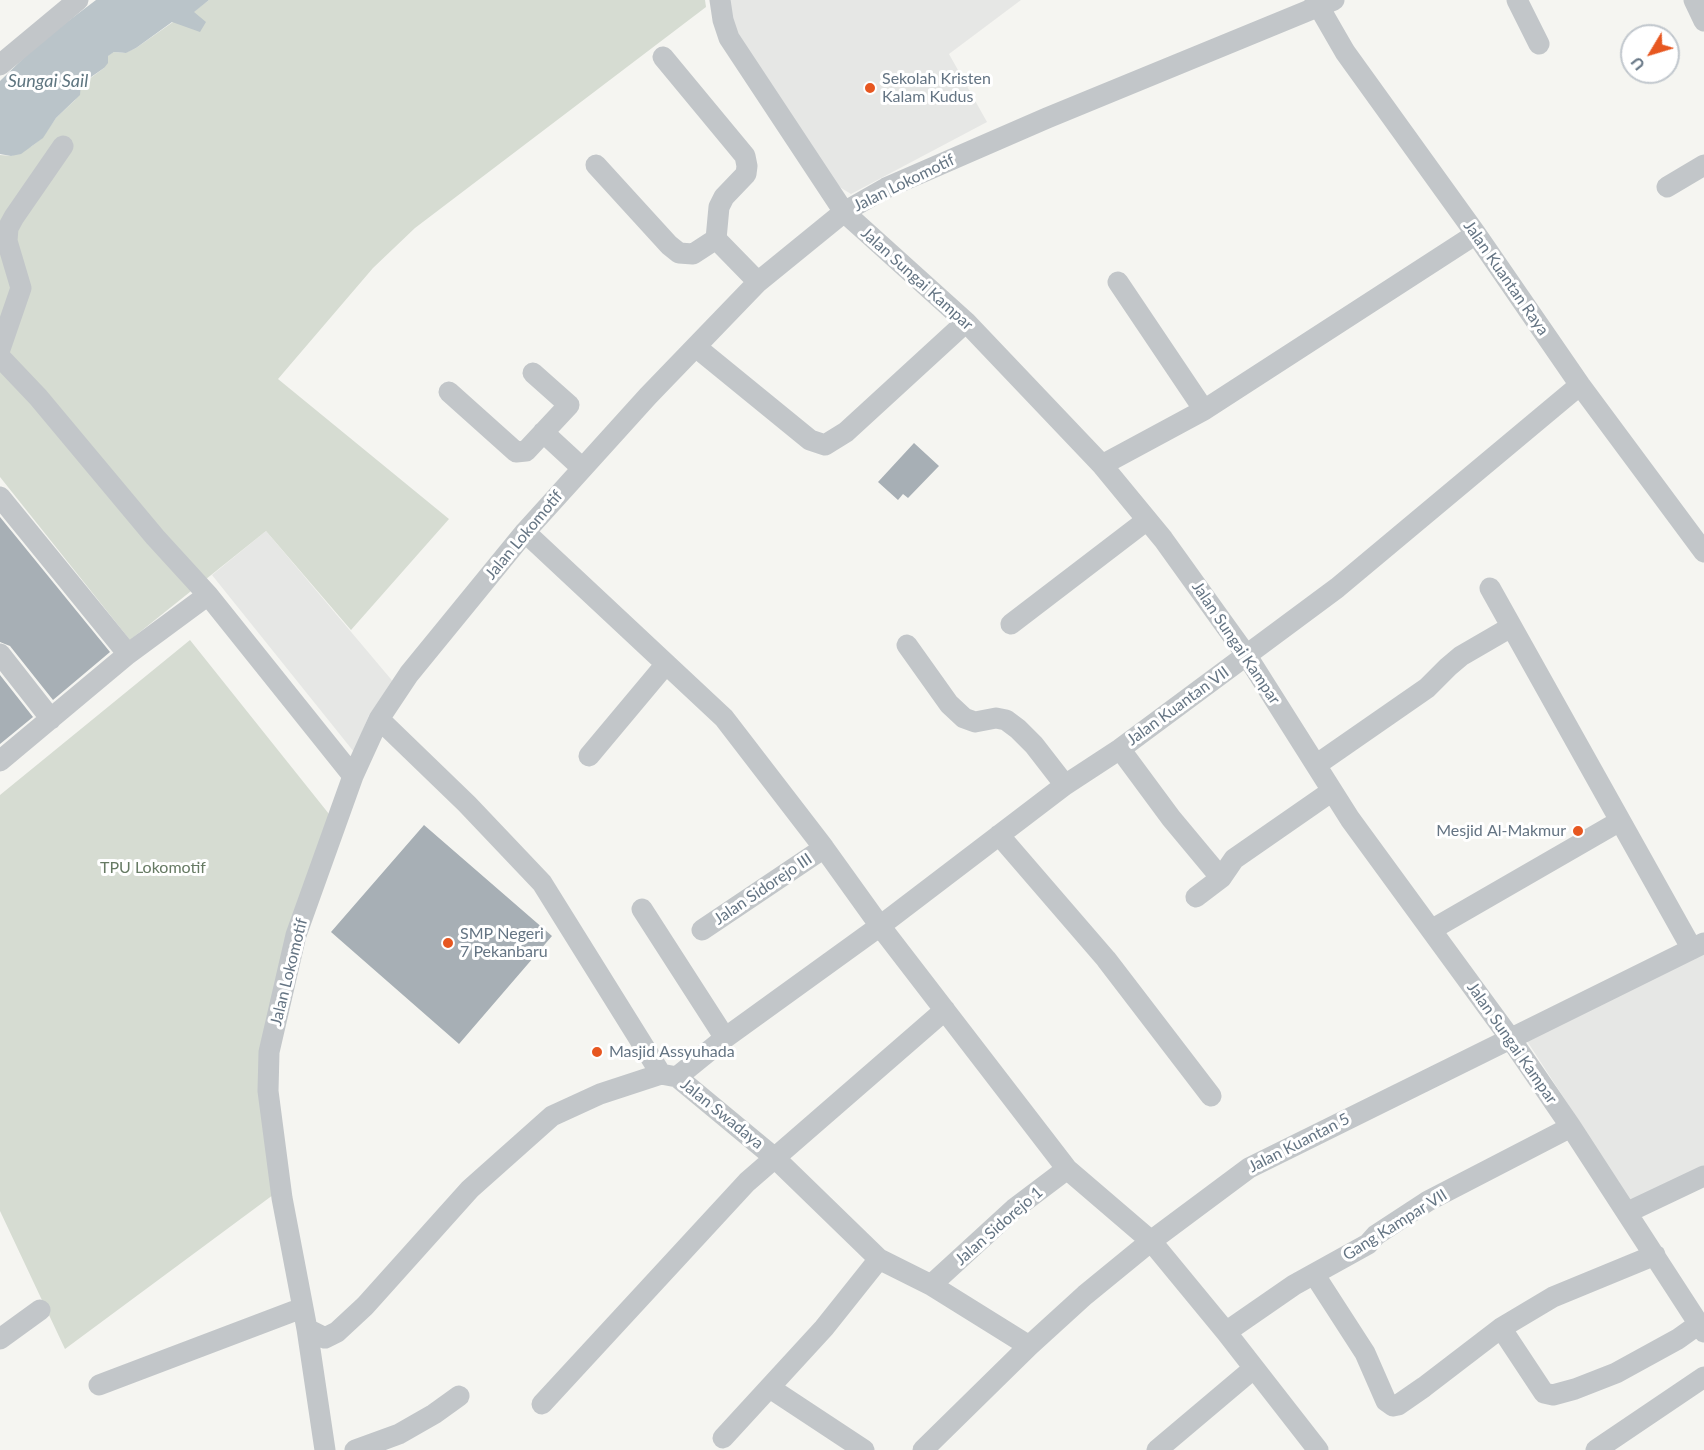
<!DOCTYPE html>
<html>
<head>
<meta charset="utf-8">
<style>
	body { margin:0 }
	#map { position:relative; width:1704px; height:1450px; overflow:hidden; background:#f5f5f1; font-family:Lato,sans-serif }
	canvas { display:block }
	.north { position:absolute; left:1620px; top:24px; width:60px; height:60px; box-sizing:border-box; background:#fff; border:2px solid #c1c7cd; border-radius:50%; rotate:232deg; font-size:16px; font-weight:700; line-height:24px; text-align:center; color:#647483 }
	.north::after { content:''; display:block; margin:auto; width:21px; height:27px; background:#e75720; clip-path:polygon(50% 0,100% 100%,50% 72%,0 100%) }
</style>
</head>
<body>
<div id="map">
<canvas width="1704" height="1450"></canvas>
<div class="north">U</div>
</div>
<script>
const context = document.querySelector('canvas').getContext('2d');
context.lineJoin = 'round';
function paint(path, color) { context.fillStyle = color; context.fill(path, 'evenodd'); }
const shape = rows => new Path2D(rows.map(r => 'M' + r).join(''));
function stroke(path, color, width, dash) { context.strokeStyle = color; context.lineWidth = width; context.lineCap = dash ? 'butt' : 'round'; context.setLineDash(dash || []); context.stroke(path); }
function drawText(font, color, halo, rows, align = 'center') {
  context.font = font + ' Lato,sans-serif'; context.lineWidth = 6; context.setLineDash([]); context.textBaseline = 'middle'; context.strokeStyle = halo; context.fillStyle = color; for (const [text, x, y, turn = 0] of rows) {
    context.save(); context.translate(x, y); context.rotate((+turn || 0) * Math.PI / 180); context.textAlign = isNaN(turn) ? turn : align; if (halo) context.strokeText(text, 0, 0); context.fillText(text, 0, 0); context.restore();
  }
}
paint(shape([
	[726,0,1021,0,949,54,987,122,851,194,833,183,727,21],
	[266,531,395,684,369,715,354,752,212,575],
	[1704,953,1704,1168,1632,1203,1527,1041]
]), '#e6e7e5');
paint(shape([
	[209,0,705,0,706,7,415,228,373,268,278,379,449,519,351,630,266,531,130,640,0,477,0,155,11,156,32,146,42,138,56,118,75,100,81,85,104,68,107,56,114,52,125,53,136,48,173,22,193,12],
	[190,640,329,814,262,1065,273,1195,65,1349,0,1211,0,795]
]), '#d6dcd2');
paint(shape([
	[96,0,209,0,194,12,206,22,200,32,172,22,136,48,126,53,114,52,108,56,108,63,104,68,81,84,80,95,56,118,43,138,21,154,11,156,0,154,0,81,38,44]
]), '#bac4c9');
paint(shape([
	[914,443,939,466,908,498,903,494,898,500,878,482],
	[0,517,110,652,53,700,10,646,0,642],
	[0,675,33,717,0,744],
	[424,825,552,936,459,1044,331,932]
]), '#a7afb5');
stroke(shape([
	[720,0,723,20,729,38,844,212,966,322,1102,465,1163,539,1247,656,1350,819,1510,1038,1571,1127,1704,1332],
	[1315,0,1345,52,1476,234,1580,385,1704,552],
	[1517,0,1539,44],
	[1694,0,1704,21],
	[663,57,745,156,747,166,746,174,724,197,719,207,716,239],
	[0,65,78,0],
	[596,165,669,245,679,253,693,254,716,239,758,282],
	[1667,187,1704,165],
	[1118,282,1204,410],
	[696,347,810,440,825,445,846,432,966,322],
	[0,349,21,288,7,241,8,228,14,217,63,146],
	[0,357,38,397,155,537,208,595,353,776],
	[449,392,516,452,526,451,569,405,533,373],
	[543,432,582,468],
	[1102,465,1204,410,1476,234],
	[0,497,128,654],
	[525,532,724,718,824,848,880,926,1067,1169,1151,1241,1226,1332,1318,1450],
	[1490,588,1692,949],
	[1011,624,1147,520],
	[907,645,949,704,964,718,975,722,996,718,1006,720,1018,729,1034,745,1065,785],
	[0,654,51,719],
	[379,719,467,804,542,883,661,1074,677,1077,776,1159,879,1259,931,1285,1029,1346],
	[1120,749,1171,818,1221,878],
	[589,756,666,664],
	[0,761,128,654,208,595],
	[1316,765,1427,688,1448,667,1461,656,1511,627],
	[999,835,1106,959,1211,1096],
	[1196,897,1221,878,1234,859,1332,791],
	[642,909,725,1038],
	[702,930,824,848],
	[1431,930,1620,821],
	[677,1077,725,1038,880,926,1065,785,1120,749,1337,588,1580,385],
	[1628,1212,1704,1176],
	[1314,1274,1365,1353,1386,1401,1393,1406,1398,1405,1424,1387,1501,1328,1553,1297,1655,1255],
	[931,1285,1014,1209,1067,1169],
	[1501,1328,1544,1393,1553,1395,1575,1389,1616,1373,1678,1339,1699,1324],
	[307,1329,325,1338,337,1332,365,1306,470,1189,552,1116,600,1094,661,1074],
	[1226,1332,1294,1285,1368,1244,1376,1235,1428,1201,1571,1127],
	[0,1339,40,1310],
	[99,1385,302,1308],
	[770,1388,864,1450],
	[542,1404,747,1182,945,1010],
	[723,1438,824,1328,879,1259],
	[325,1450,307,1329,282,1198,268,1091,269,1052,296,935,353,776,379,719,409,674,525,532,648,396,758,282,844,212,886,188,1047,118,1334,0],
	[355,1450,399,1434,434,1414,459,1396],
	[923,1450,1029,1346,1085,1295,1151,1241,1249,1168,1704,943],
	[1157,1450,1253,1369],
	[1596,1450,1704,1377]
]), '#c2c6c9', 21);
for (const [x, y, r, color] of [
	[870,88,6,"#e75720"],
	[1578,831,6,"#e75720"],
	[448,943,6,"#e75720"],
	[597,1052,6,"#e75720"]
]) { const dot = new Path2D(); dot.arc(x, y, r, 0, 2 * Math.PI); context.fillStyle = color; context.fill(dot); stroke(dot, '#fff', 2); }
drawText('16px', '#647483', '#fff', [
	["Sekolah Kristen",882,79],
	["Kalam Kudus",882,97],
	["Mesjid Al-Makmur",1566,831,"right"],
	["SMP Negeri",460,934],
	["7 Pekanbaru",460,952],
	["Masjid Assyuhada",609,1052]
], 'left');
drawText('16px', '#647483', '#fff', [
	["Jalan Lokomotif",904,183,-26],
	["Jalan Kuantan Raya",1506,278,55],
	["Jalan Sungai Kampar",917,279,42],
	["Jalan Lokomotif",524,535,-50],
	["Jalan Sungai Kampar",1236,643,56],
	["Jalan Kuantan VII",1178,706,-36],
	["Jalan Sidorejo III",763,889,-34],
	["Jalan Lokomotif",289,972,-76],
	["Jalan Sungai Kampar",1512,1043,55],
	["Jalan Swadaya",722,1114,39],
	["Jalan Kuantan 5",1299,1143,-27],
	["Gang Kampar VII",1395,1225,-32],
	["Jalan Sidorejo 1",999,1226,-41]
]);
drawText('16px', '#667a63', '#fff', [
	["TPU Lokomotif",153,868]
]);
drawText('italic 18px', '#5f7680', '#fff', [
	["Sungai Sail",48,81]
]);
</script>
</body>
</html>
